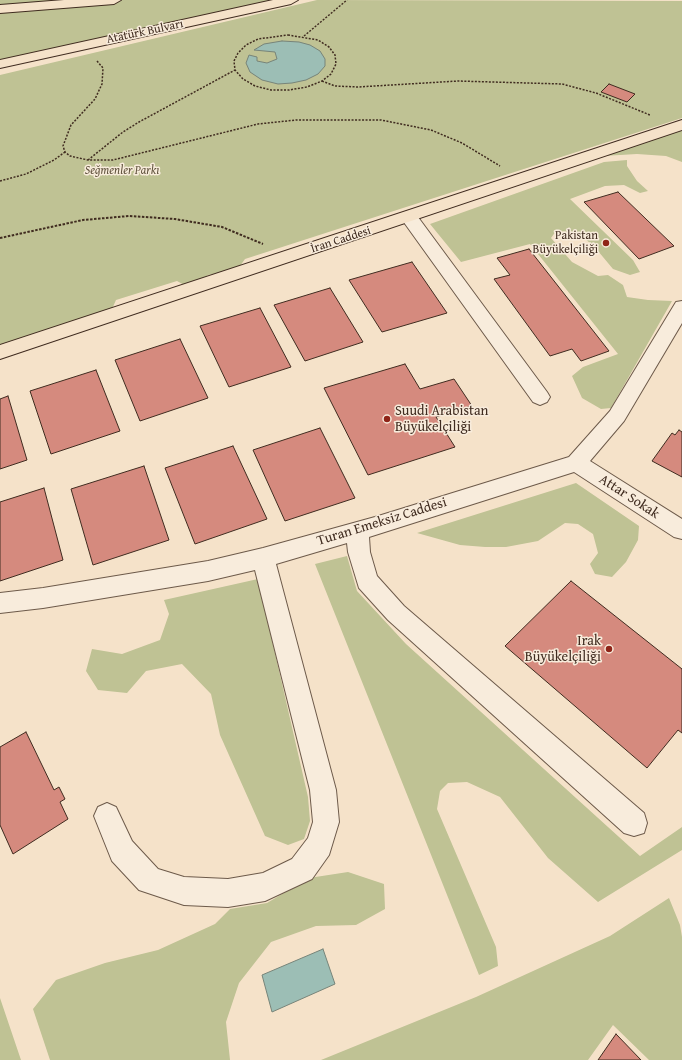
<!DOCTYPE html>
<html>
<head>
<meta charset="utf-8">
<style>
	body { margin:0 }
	canvas { display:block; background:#f5e2c9 }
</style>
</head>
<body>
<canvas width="682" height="1060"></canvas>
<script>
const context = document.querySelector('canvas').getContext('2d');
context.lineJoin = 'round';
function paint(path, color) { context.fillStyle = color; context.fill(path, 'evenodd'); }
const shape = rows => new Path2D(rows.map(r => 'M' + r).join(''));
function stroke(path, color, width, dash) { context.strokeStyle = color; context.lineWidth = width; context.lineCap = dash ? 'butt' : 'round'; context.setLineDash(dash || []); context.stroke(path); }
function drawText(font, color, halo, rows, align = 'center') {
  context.font = font + ' "Gentium Book Plus",serif'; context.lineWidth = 3; context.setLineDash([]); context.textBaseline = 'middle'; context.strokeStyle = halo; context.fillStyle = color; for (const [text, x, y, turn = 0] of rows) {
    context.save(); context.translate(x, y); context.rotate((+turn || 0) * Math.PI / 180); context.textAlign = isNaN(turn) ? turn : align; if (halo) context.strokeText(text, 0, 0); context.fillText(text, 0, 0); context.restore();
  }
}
paint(shape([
	[0,0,291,0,0,64],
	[317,0,682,1,682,118,245,259,240,266,223,272,208,275,199,283,186,286,177,281,116,300,112,309,0,346,0,75],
	[682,125,682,162,666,156,637,154,586,157],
	[627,160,627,166,637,181,648,191,640,193,624,185,605,186,570,199,633,260,640,272,630,275,613,269,593,245,575,232,556,231,551,238,572,262,598,276,608,275,623,285,627,297,648,300,672,301,611,408,601,409,582,398,572,376,583,367,618,354,530,244,461,262,430,224,604,162],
	[576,483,639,526,638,540,626,562,612,577,595,574,590,564,598,553,593,534,578,524,565,523,538,541,506,547,485,547,460,545,417,533],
	[347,556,357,591,406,644,640,856,682,827,682,850,598,902,548,858,500,797,467,782,448,783,440,791,437,809,496,947,498,966,479,975,315,564],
	[258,579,308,797,310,821,304,839,288,845,265,836,220,735,211,694,182,664,146,671,127,693,98,690,86,671,92,649,122,654,160,640,169,614,164,600],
	[348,872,384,884,385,909,356,925,316,926,271,942,239,983,226,1022,230,1060,50,1060,33,1009,56,980,105,963,158,950,215,924,230,909,267,903,309,878],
	[669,898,680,925,682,937,682,1060,649,1060,613,1025,588,1060,321,1060,476,997,610,936],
	[0,998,21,1060,0,1060]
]), '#bfc294');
const water = shape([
	[282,41,299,42,310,45,320,51,325,59,325,66,318,74,306,80,292,83,278,84,262,80,250,72,246,63,249,55,257,57,257,61,267,63,277,59,275,52,254,50,264,44,282,41],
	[323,949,335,984,272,1012,262,975,323,949]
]);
paint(water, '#9cbeb5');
stroke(water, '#778479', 1);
const building = shape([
	[609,84,635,94,627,102,601,92,609,84],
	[618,192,674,246,639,259,584,202,618,192],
	[529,249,609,351,581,361,572,349,550,356,494,279,510,275,497,258,529,249],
	[412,262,447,313,382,332,349,280,412,262],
	[330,288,363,342,305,361,274,305,330,288],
	[260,308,291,367,229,387,200,326,260,308],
	[180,339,208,398,140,421,115,360,180,339],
	[405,364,420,389,454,379,472,406,436,417,455,447,368,475,324,388,405,364],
	[96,370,120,431,51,454,30,391,96,370],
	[8,396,27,460,0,469,0,399,8,396],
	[320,428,355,498,285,521,253,450,320,428],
	[679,430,682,432,682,477,652,461,672,433,675,435,679,430],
	[233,446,267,519,195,544,165,468,233,446],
	[144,466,169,540,93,565,71,489,144,466],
	[44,488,63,560,0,581,0,502,44,488],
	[571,581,682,669,682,733,678,730,647,768,505,646,571,581],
	[26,732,54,790,59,787,65,799,60,802,68,819,13,854,0,825,0,747,26,732],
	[616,1034,641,1060,598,1060,616,1034]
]);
paint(building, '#d58a7e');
stroke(building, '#402c20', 1);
const minor = shape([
	[409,212,415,213,547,392,550,397,547,402,540,405,533,402,403,221,401,217,403,213,409,212],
	[682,301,682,323,624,421,590,461,682,519,682,539,674,537,574,472,369,537,370,552,377,576,404,606,644,813,647,823,644,833,634,836,624,833,388,620,359,588,348,552,347,543,276,564,336,790,339,822,329,855,312,879,265,901,228,907,184,905,139,890,112,861,94,816,98,807,107,803,116,807,132,841,158,869,184,877,228,879,263,873,292,859,308,838,313,822,310,790,255,570,208,581,43,608,0,613,0,593,43,588,208,561,263,548,375,517,569,457,610,411,676,302,682,301]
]);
const major = shape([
	[64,0,121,0,114,4,0,13,0,5,64,0],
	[273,0,298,0,291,4,0,68,0,60,273,0],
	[682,120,682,130,0,359,0,345,682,120]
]);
stroke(minor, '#6d5a4a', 2);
stroke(major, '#402c20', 2);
stroke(shape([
	[288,35,318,40,329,47,335,55,336,64,331,74,322,81,307,87,289,90,271,90,255,86,243,79,235,70,234,61,238,53,246,45,258,39,288,35],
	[304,36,347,0],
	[97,61,103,68,102,84,95,99,71,125,63,146,65,152,70,156,88,160,113,160,258,124,296,120,381,120,431,130,462,143,500,166],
	[322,81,335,86,358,87,458,81,562,84,596,93,650,115],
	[88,160,123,132,139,122,235,70],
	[0,181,26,174,54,160,65,152]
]), '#402c20', 1.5, [2, 1.5]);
stroke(shape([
	[0,238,83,220,129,216,175,219,222,227,263,244]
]), '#402c20', 2, [2.5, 1.5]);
paint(minor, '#f8ecdc');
paint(major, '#f5e2c9');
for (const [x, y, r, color] of [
	[606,243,4,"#8f2418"],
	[387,419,4,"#8f2418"],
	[609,649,4,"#8f2418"]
]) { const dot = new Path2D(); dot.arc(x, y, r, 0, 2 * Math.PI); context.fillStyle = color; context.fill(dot); stroke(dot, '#f8ecdc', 1.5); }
drawText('12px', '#402c20', '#f8ecdc', [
	["Atatürk Bulvarı",145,32,-12],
	["İran Caddesi",341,240,-18]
]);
drawText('italic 12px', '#60523d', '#f8ecdc', [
	["Seğmenler Parkı",122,171]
]);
drawText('12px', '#402c20', '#f8ecdc', [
	["Pakistan",598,236],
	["Büyükelçiliği",598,250]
], 'right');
drawText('14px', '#402c20', '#f8ecdc', [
	["Suudi Arabistan",395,411],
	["Büyükelçiliği",395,427],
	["Irak",601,641,"right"],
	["Büyükelçiliği",601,657,"right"]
], 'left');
drawText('14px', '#402c20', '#f8ecdc', [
	["Attar Sokak",629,497,33],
	["Turan Emeksiz Caddesi",382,522,-17]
]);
</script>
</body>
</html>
